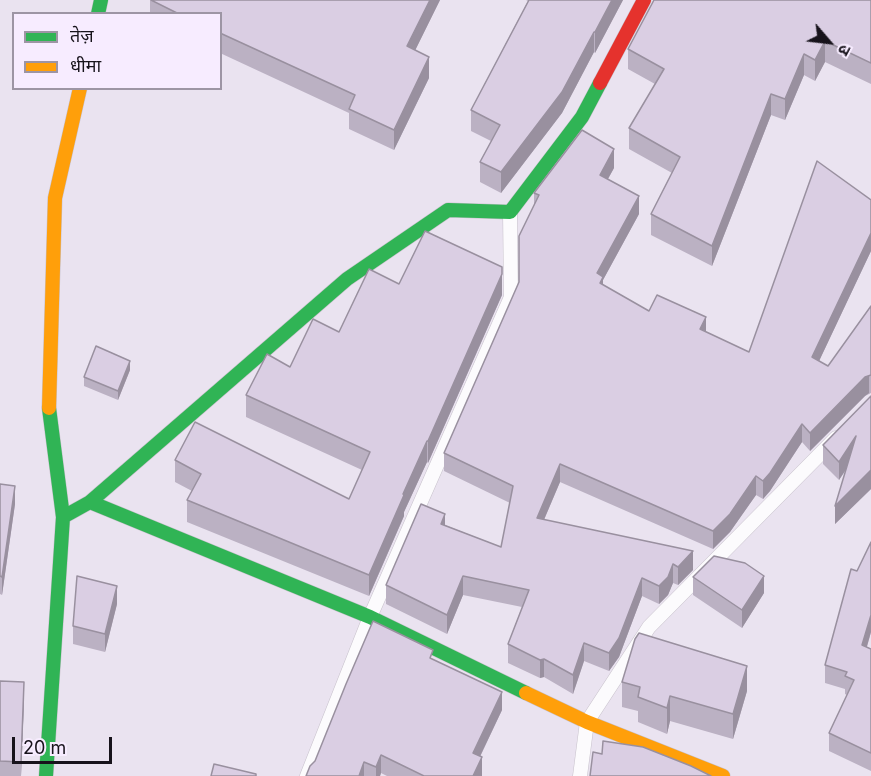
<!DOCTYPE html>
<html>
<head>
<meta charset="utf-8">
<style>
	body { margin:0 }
	#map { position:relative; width:871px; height:776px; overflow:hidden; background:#eae3f0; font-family:Inter,"Noto Sans Devanagari",sans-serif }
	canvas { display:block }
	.legend { position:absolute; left:12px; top:12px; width:210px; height:78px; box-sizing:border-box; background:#f7ecff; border:2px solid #9d95a4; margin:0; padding:8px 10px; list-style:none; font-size:18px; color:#17131b }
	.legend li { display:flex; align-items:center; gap:12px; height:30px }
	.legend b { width:30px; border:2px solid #9d95a4 }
	.north { position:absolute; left:799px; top:12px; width:60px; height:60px; -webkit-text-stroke:4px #f7ecff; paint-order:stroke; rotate:118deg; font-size:16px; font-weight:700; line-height:24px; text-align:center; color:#17131b }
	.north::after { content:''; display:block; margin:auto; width:21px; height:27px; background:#17131b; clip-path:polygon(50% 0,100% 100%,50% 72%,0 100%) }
	.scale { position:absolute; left:12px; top:737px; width:100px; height:27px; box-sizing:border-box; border:3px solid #17131b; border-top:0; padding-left:8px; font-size:18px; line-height:21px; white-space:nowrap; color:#17131b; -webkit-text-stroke:4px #f7ecff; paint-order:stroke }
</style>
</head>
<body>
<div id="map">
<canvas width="871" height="776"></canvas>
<ul class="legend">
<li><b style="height:8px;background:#30b455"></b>तेज़</li>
<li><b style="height:8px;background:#ff9f0a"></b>धीमा</li>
</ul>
<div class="north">उ</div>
<div class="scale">20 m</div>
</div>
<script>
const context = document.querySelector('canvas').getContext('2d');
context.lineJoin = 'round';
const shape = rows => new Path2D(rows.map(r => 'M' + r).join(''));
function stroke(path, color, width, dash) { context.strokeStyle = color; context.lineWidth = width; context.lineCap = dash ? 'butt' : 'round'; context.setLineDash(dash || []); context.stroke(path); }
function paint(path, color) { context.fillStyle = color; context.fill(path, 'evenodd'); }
const lane = shape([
	[307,776,370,617,511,297,510,212],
	[580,776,587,722,649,627,836,438]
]);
const fast = shape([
	[98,14,101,0],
	[90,502,347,279,448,210,510,212,582,117,600,83],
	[63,517,90,502,370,617,526,693],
	[46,776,63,517,49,408]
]);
const slow = shape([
	[49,408,55,198,80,88],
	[526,693,587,722,723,776]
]);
const jam = shape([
	[600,83,644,0]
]);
stroke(lane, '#c7c1cb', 15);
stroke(fast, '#c7c1cb', 15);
stroke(slow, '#c7c1cb', 15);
stroke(jam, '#c7c1cb', 15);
stroke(lane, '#fcfbfd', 14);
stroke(fast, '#30b455', 14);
stroke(slow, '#ff9f0a', 14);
stroke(jam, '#e5322d', 14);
paint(shape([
	[150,0,440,0,415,50,429,78,394,150,349,129,349,113,220,53,220,14,150,14],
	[526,0,623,0,595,53,594,52,562,113,501,193,480,182,480,162,491,141,471,131,471,110,528,1],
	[871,0,871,84,825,62,815,81,804,75,785,120,771,115,712,266,651,235,651,214,672,173,629,149,629,128,655,84,628,69,628,49],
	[614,168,608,179,639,214,603,280,603,285,649,311,706,332,749,352,871,200,871,251,819,361,828,366,871,306,871,393,865,396,810,451,802,442,770,491,763,499,756,495,730,532,713,549,560,482,544,520,693,570,678,585,673,583,668,595,659,604,642,596,619,657,609,671,584,661,573,694,544,677,540,678,508,663,508,644,522,607,463,595,447,634,386,604,386,585,445,525,501,547,510,503,444,471,444,453,519,282,534,206,534,193],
	[399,284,502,295,428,463,427,462,404,512,404,516,369,596,187,522,187,500,192,491,175,482,175,460,349,499,362,470,246,417,246,395,290,367,339,332],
	[130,370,118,400,84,386,84,377],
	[871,396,871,489,835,524,846,470,839,480,823,464,823,445],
	[0,484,15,504,2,595,0,594],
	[871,542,871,632,867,647,871,649,871,776,871,771,829,751,829,733,847,695,845,694,845,689,825,683,825,665,857,571],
	[693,577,764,593,742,628,693,595],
	[117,604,105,652,73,644,73,626],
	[433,659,502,710,480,757,482,776,387,776,381,773,380,776,306,776],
	[0,681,24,700,21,776,0,776],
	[622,682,747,691,733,739,670,721,667,734,638,722,638,711,622,707]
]), '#bbb1c3');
paint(shape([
	[430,0,440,0,407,67,407,46],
	[612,0,623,0,595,53,595,32],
	[594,32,594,52,562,113,501,193,501,172],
	[825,41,825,62,815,81,815,60],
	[804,54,804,75,785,120,785,99],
	[429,57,429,78,394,150,394,130],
	[771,94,771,115,712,266,712,246],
	[614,149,614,168,600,193,600,175],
	[639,196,639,214,603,280,603,295,597,273],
	[871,233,871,251,812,376,812,357],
	[502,274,502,295,428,463,428,441],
	[706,317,706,336,700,329],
	[130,361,130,370,118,400,118,391],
	[869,375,869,393,865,396,810,451,810,433,865,377],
	[802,424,802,442,770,491,763,499,763,481],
	[856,436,856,454,839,480,839,462],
	[427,441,427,462,404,512,404,516,369,596,369,575,403,494],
	[560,464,560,482,537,536,537,518],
	[871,470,871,489,835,524,835,506],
	[756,476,756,495,730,532,713,549,713,531],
	[15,486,15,504,2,595,2,577],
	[445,514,445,532,441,524],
	[693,551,693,570,678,585,678,567],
	[673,564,673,583,668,595,659,604,659,586],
	[463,576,463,595,447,634,447,615],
	[764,576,764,593,742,628,742,610],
	[642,578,642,596,619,657,609,671,609,653],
	[117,586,117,604,105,652,105,634],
	[871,615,871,632,862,663,862,645],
	[584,643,584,661,573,694,573,675],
	[544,659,544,677,540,678,540,660],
	[747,666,747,691,733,739,733,714],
	[24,682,24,700,21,776,21,762],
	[502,692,502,710,473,771,473,753],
	[670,696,670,721,667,734,667,708],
	[381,755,381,773,380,776,376,776,376,767],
	[482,757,482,776,473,776],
	[364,762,364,776,359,776]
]), '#99909f');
const building = shape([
	[151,0,430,0,407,46,429,57,394,130,349,109,355,95,220,33,220,14,179,14,151,0],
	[529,0,612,0,595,32,594,32,562,92,501,172,480,162,500,125,471,110,529,0],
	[654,0,871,0,871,63,825,41,815,60,804,54,785,99,771,94,712,246,651,214,680,157,629,128,664,69,628,49,654,0],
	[582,130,614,149,600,175,639,196,597,273,603,277,600,283,649,311,657,295,706,317,700,329,749,352,817,161,871,200,871,233,812,357,828,366,871,306,871,375,865,377,810,433,802,424,770,473,763,481,756,476,730,514,713,531,560,464,537,518,693,551,678,567,673,564,668,577,659,586,642,578,619,638,609,653,584,643,573,675,544,659,540,660,508,644,529,590,463,576,447,615,386,585,421,504,445,514,441,524,501,547,513,486,444,453,519,282,519,236,539,195,534,193,582,130],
	[425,231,502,267,502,274,428,441,427,441,403,494,404,495,369,575,187,500,201,474,175,460,195,422,349,499,370,452,246,395,267,354,290,367,313,319,339,332,369,269,399,284,425,231],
	[96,346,130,361,118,391,84,377,96,346],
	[871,396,871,470,835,506,856,436,839,462,823,445,871,396],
	[0,484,15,486,2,577,0,576,0,484],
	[871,542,871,615,862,645,871,649,871,753,829,733,854,680,845,676,847,672,825,665,851,569,857,571,871,542],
	[714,556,745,563,764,576,742,610,693,577,714,556],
	[77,576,117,586,105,634,73,626,77,576],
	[373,621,433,650,430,658,502,692,473,753,482,757,473,776,424,776,381,755,376,767,364,762,359,776,306,776,310,766,315,761,346,684,373,621],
	[639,633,747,666,733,714,670,696,667,708,638,697,640,687,622,682,635,639,639,633],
	[0,681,24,682,21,762,0,761,0,681],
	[603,741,643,747,691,766,711,776,590,776,593,752,602,754,603,741],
	[214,764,256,774,256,776,211,776,214,764]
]);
paint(building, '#dacee3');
stroke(building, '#99909f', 1.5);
</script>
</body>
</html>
